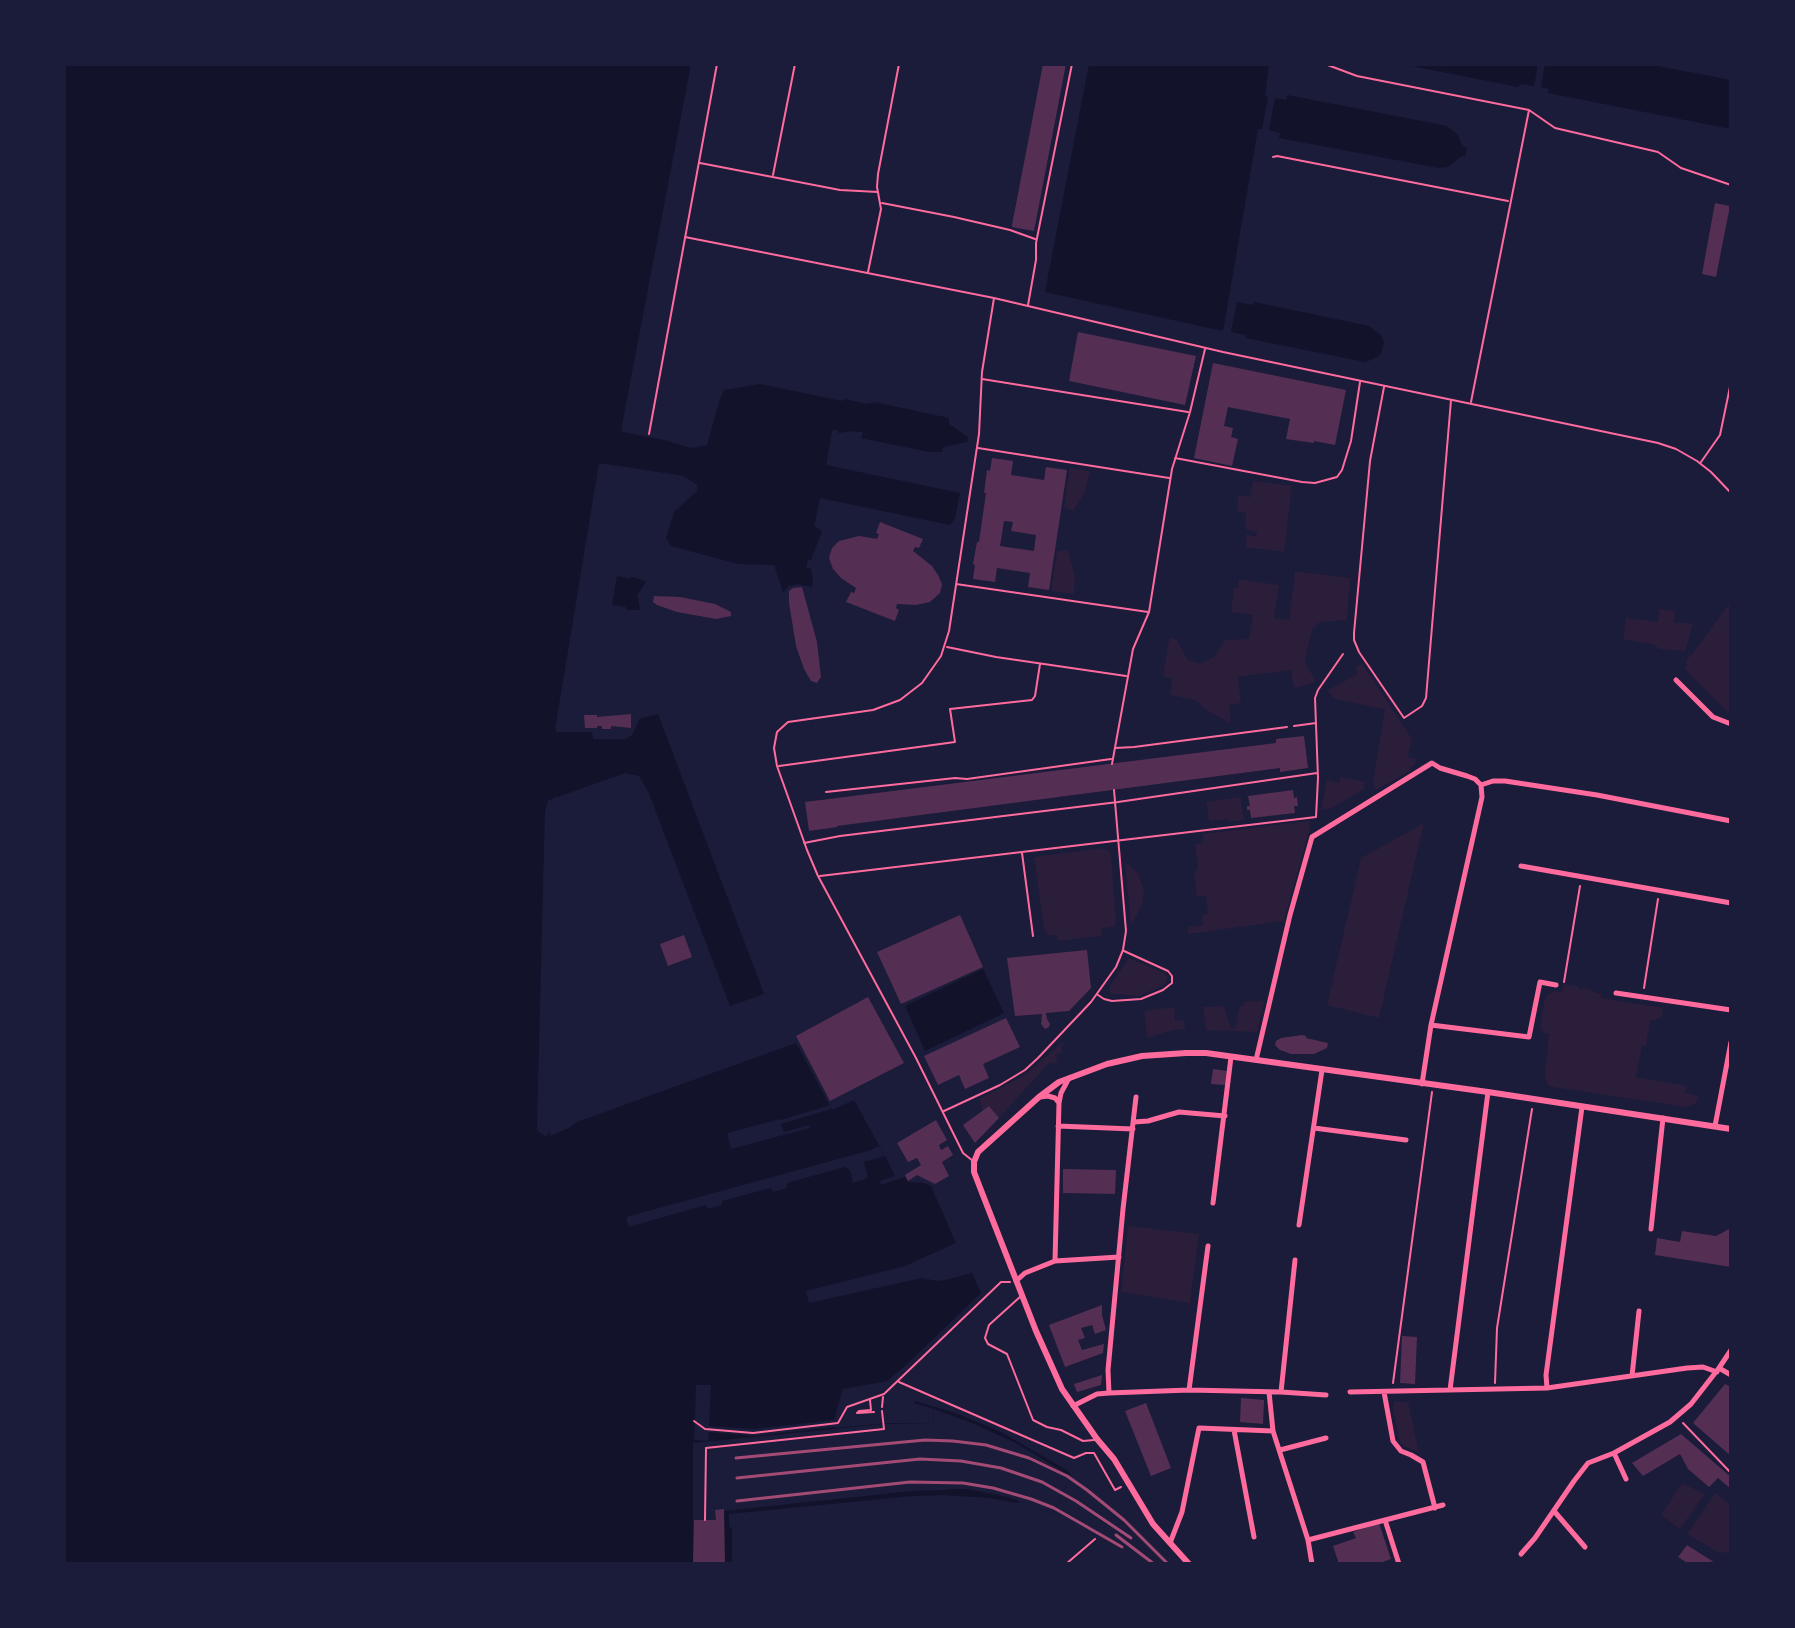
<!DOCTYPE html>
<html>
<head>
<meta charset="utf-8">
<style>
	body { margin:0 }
	#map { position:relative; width:1795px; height:1628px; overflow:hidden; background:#1b1b3a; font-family:Karla,sans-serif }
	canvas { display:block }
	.frame { position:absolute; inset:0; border:66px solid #1b1b3a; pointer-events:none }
</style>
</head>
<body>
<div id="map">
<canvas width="1795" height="1628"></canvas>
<div class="frame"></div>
</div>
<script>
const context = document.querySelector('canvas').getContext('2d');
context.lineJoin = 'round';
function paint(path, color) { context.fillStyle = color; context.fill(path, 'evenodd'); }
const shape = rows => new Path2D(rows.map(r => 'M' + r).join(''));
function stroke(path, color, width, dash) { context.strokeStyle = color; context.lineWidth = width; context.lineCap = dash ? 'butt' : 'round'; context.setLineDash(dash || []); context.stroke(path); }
paint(shape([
	[1070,468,1090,471,1085,492,1073,511,1064,507],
	[1253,481,1292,486,1284,552,1245,547,1247,535,1256,536,1257,532,1247,530,1245,525,1246,513,1237,512,1238,495,1250,497],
	[1065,550,1068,551,1075,575,1074,594,1051,591,1057,551],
	[1295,571,1350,578,1347,620,1320,622,1312,629,1305,662,1316,682,1294,688,1291,670,1238,677,1241,703,1229,705,1231,723,1208,711,1195,700,1170,695,1172,678,1163,677,1169,640,1172,638,1177,640,1188,660,1201,663,1213,658,1225,640,1249,639,1253,615,1231,612,1234,588,1238,588,1239,579,1279,585,1274,618,1289,620],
	[1731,601,1731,716,1685,669,1687,659,1693,653],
	[1659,609,1675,611,1674,622,1693,624,1685,651,1659,649,1655,645,1623,639,1626,618,1658,622],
	[1362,664,1412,739,1408,757,1416,759,1415,765,1411,767,1410,771,1376,790,1373,783,1385,709,1334,699,1328,690,1358,674,1355,668],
	[1340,777,1365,782,1364,789,1332,808,1321,810,1327,780,1339,783],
	[1241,797,1244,820,1228,822,1227,819,1209,821,1206,802],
	[1309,821,1310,828,1284,921,1188,934,1188,927,1203,925,1202,915,1208,914,1206,896,1197,897,1194,873,1198,868,1195,844,1203,843,1203,834],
	[1424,823,1379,1018,1327,1005,1361,858],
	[1103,848,1109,851,1111,856,1116,920,1115,926,1101,929,1102,936,1058,941,1057,935,1048,935,1044,929,1034,857],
	[1125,863,1131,866,1138,874,1144,890,1142,905,1131,925],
	[1129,958,1164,973,1167,976,1167,981,1163,986,1139,996,1111,994,1109,988],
	[1564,984,1578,987,1581,990,1583,988,1590,989,1595,993,1601,994,1601,998,1663,1008,1661,1018,1650,1021,1646,1046,1642,1046,1636,1077,1687,1086,1685,1093,1698,1096,1696,1103,1686,1107,1552,1087,1548,1085,1545,1075,1549,1034,1544,1033,1540,1027,1545,997,1554,991,1562,992],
	[1265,1000,1257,1032,1206,1030,1203,1007,1224,1006,1231,1028,1235,1028,1240,1006,1243,1006,1244,1002],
	[1174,1007,1175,1021,1184,1020,1185,1029,1176,1029,1147,1038,1144,1011],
	[1063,1042,1064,1045,1061,1047,1062,1053,1055,1055,1058,1063,1048,1064,999,1118,989,1106,983,1110,979,1099,1025,1075],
	[1128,1226,1199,1234,1190,1303,1121,1292],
	[1394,1402,1408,1402,1419,1452,1405,1447,1400,1443,1393,1408],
	[1682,1483,1705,1494,1680,1529,1661,1515],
	[1715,1493,1731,1504,1731,1552,1719,1553,1687,1534]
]), '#2a1e3b');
paint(shape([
	[64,64,691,64,621,430,623,432,664,440,691,448,707,445,720,399,724,390,760,384,842,401,845,399,867,404,874,402,949,418,949,424,968,437,967,442,943,447,942,452,929,452,861,438,863,432,853,431,838,433,838,430,834,429,832,431,826,465,960,493,955,518,950,525,820,498,814,526,822,531,811,560,808,560,807,564,807,568,810,568,813,577,812,587,797,584,789,586,783,592,774,565,738,564,671,546,666,538,674,512,698,490,697,485,685,477,678,475,599,463,555,729,557,732,592,732,593,739,627,739,633,734,639,719,658,714,764,994,730,1006,648,791,639,776,625,773,549,800,545,811,537,1130,546,1137,549,1132,550,1136,569,1128,577,1122,796,1043,832,1110,854,1100,885,1156,895,1176,880,1181,881,1185,905,1177,908,1182,924,1183,931,1186,956,1243,905,1266,806,1291,809,1303,922,1278,937,1281,945,1280,972,1273,981,1293,906,1365,887,1381,843,1389,834,1420,835,1428,889,1423,933,1423,934,1409,914,1403,915,1401,958,1414,1001,1432,1068,1471,1071,1476,1052,1514,1020,1501,1018,1503,990,1498,944,1495,912,1496,729,1514,729,1527,732,1528,732,1562,729,1564,64,1564],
	[1089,64,1269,64,1265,96,1268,97,1262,129,1258,129,1223,331,1045,292],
	[1402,64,1538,64,1534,86,1521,84,1518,87],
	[1545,64,1647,64,1731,80,1731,129,1548,93,1549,89,1541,87],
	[1287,95,1447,126,1458,135,1463,147,1467,147,1465,156,1462,156,1448,167,1439,168,1279,138,1280,133,1269,130,1275,98,1286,100],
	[1237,302,1253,305,1254,302,1369,326,1381,335,1384,343,1382,350,1380,355,1373,359,1365,362,1246,338,1246,335,1231,332],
	[617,576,630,579,631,577,637,578,646,582,637,595,640,610,630,610,626,609,626,607,612,605],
	[983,969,1004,1013,925,1051,905,1006]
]), '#12122b');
paint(shape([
	[557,796,557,800,551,803,549,811,541,1129,545,1130,549,1128,546,1137,537,1130,545,811,548,801],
	[830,1105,831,1109,781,1124,784,1132,809,1125,810,1128,731,1149,727,1133,780,1119,781,1120],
	[879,1146,885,1156,864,1162,868,1178,853,1183,850,1170,845,1167,787,1183,787,1188,773,1192,771,1188,722,1201,722,1205,707,1209,706,1205,629,1227,626,1217,871,1150],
	[696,1385,711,1385,709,1426,753,1429,834,1420,835,1427,754,1436,709,1432,708,1441,694,1440],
	[934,1409,972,1423,1014,1442,1071,1476,1052,1514,1008,1497,966,1489,948,1489,947,1490,912,1491,724,1511,693,1564,693,1443,883,1424,933,1423]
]), '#1b1b3a');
paint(shape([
	[1043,64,1066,64,1034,231,1012,227,1012,225],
	[1715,203,1730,206,1716,277,1702,274],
	[1078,332,1196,356,1185,405,1069,381],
	[1213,363,1346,390,1335,445,1314,441,1314,443,1286,439,1290,419,1228,407,1224,426,1233,428,1231,437,1238,439,1232,466,1194,458],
	[992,458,1013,461,1011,475,1044,480,1046,467,1067,470,1049,590,1028,587,1030,573,997,568,995,582,973,579,975,565,973,564,977,542,979,542,986,493,984,493,987,470,990,471],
	[1004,521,1013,522,1011,531,1036,535,1034,551,1000,546],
	[880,522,923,539,919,548,915,547,913,551,932,566,938,575,942,584,940,593,930,602,916,605,897,604,896,608,899,610,895,621,846,602,851,592,854,593,856,588,841,578,833,569,829,558,832,548,839,541,859,536,877,539,879,534,876,533],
	[802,587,817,642,821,677,817,683,811,681,804,669,796,646,789,603,789,591,793,588],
	[654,596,680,597,715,604,731,612,731,616,716,619,677,612,657,605,653,602],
	[631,714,631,728,611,726,611,729,602,729,602,726,597,726,597,728,585,728,584,715,597,715,597,717],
	[1304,736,1308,768,1280,772,1280,768,837,826,837,827,809,831,805,802,1276,743,1276,739],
	[1293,790,1294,798,1297,797,1298,806,1294,806,1295,813,1251,818,1250,810,1247,810,1247,806,1250,806,1248,796],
	[960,915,983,967,901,1004,877,952],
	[684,935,692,957,668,966,660,944],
	[1087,950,1091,988,1069,1011,1046,1013,1047,1019,1050,1024,1049,1027,1045,1029,1041,1024,1042,1014,1015,1016,1007,958],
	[868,997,904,1063,830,1101,796,1036],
	[1006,1018,1020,1047,983,1064,989,1078,965,1089,959,1075,938,1085,924,1056],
	[1302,1035,1306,1036,1306,1038,1328,1043,1327,1048,1314,1054,1291,1054,1280,1050,1275,1045,1276,1041,1281,1038],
	[1213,1069,1227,1071,1225,1085,1211,1084],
	[989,1106,999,1118,975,1143,963,1125],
	[936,1120,947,1140,939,1145,941,1150,948,1146,953,1155,942,1162,949,1176,935,1184,917,1175,908,1181,905,1175,921,1165,917,1158,908,1162,897,1143],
	[1063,1169,1116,1170,1115,1194,1063,1193],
	[1731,1228,1731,1267,1655,1255,1657,1238,1680,1242,1682,1231,1716,1236],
	[1102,1305,1102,1315,1106,1330,1095,1334,1092,1325,1081,1328,1085,1338,1078,1340,1082,1350,1104,1344,1103,1353,1065,1367,1049,1325],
	[1402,1336,1417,1337,1415,1384,1400,1383],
	[1102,1375,1101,1385,1077,1392,1074,1384],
	[1725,1384,1731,1387,1731,1456,1693,1423],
	[1241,1398,1264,1400,1263,1424,1240,1422],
	[1146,1403,1171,1468,1151,1476,1125,1411],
	[1681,1434,1731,1477,1731,1489,1718,1478,1709,1487,1688,1469,1680,1454,1643,1476,1632,1463],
	[724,1509,725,1564,693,1564,694,1520,716,1520,715,1510],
	[1379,1523,1391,1559,1377,1564,1339,1564,1333,1546,1356,1538,1353,1532],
	[1687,1545,1717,1564,1689,1564,1678,1557]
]), '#542f53');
stroke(shape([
	[1564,982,1580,886],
	[1644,988,1658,899],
	[899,1382,1074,1458,1086,1453,1094,1453,1115,1490,1121,1487],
	[1393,1383,1432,1092],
	[1495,1383,1497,1328,1532,1109],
	[870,1400,871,1410,859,1411,857,1413,874,1412],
	[882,1407,883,1397],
	[694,1421,705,1429,753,1433,838,1423,847,1407,884,1394,1001,1282,1010,1282],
	[1683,1423,1731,1473],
	[705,1520,706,1448,884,1429,882,1411],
	[1066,1564,1095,1539]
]), '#ff6b9d', 2);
stroke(shape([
	[1325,64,1357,76,1529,110,1555,128,1658,152,1681,168,1731,185],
	[1273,157,1277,156,1508,201],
	[700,163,840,190,878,192],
	[773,175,795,64],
	[882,203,954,217,1010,230,1035,239],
	[685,237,994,298,1223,352,1658,443,1676,449,1697,461,1711,472,1731,493],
	[868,272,881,209,877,187,878,174,899,64],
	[1028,305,1036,260,1036,243,1072,64],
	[982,379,1188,412],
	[1384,387,1370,461,1354,633,1354,640,1359,652,1404,718,1422,706,1426,698,1451,400],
	[1471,402,1529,110],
	[649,434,717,64],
	[978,448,1169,478],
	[1175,458,1302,482,1315,483,1337,477,1342,470,1351,441,1360,382],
	[1701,462,1720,435,1731,382],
	[956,584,1148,612],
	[947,647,996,657,1126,676],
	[1294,726,1316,723],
	[1115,748,1134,747,1287,727],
	[1112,764,1133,649,1149,612,1172,469,1190,412,1205,349],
	[779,766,955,742,950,709,1032,700,1035,696,1040,664],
	[826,792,955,778,967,779,1111,759],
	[804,843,840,836,1118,802,1317,773],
	[1022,853,1033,936],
	[820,876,1316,817,1318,778,1315,698,1318,690,1343,654],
	[1098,995,1104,999,1112,1001,1141,999,1163,990,1172,983,1172,976,1168,971,1124,951],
	[944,1111,1000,1085,1025,1070,1038,1058,1091,1002,1116,967,1123,950,1126,931,1114,790],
	[973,1161,963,1153,916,1058,818,876,807,850,777,766,774,748,777,732,788,722,873,710,900,700,922,683,941,656,949,631,979,434,982,372,994,298],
	[1021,1296,989,1325,985,1338,988,1344,1007,1354,1033,1420,1047,1427,1061,1430,1083,1441,1094,1440]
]), '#ff6b9d', 2);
stroke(shape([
	[1676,680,1713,717,1731,724],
	[1481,785,1493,781,1505,781,1597,795,1731,821],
	[1521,866,1731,903],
	[1616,993,1731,1010],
	[1431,1025,1529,1037,1540,982,1556,985],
	[1256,1060,1290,915,1312,837,1432,763,1440,768,1467,776,1475,779,1481,785],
	[1422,1084,1431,1025,1482,797,1481,785],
	[1040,1097,1048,1096,1055,1098,1059,1103],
	[1134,1122,1148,1121,1179,1112,1225,1116],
	[1058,1126,1133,1129],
	[1715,1126,1731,1042],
	[1314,1128,1406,1140],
	[1213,1203,1231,1057],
	[1299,1225,1322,1070],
	[1651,1229,1663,1118],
	[1055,1261,1059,1103,1061,1093,1069,1078],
	[1016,1281,1025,1273,1055,1261,1119,1257],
	[1719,1368,1731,1375],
	[1632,1376,1639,1311],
	[1547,1388,1546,1375,1582,1107],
	[1189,1390,1208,1246],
	[1450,1390,1488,1092],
	[1269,1392,1273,1431,1308,1540,1312,1564],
	[1281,1392,1295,1260],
	[1350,1392,1547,1388,1687,1368,1703,1367,1717,1372],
	[1384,1392,1393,1441,1401,1451,1411,1455,1423,1462,1435,1508],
	[1109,1393,1108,1370,1123,1209,1136,1097],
	[1073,1406,1097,1394,1109,1393,1189,1390,1281,1392,1326,1395],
	[1234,1430,1254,1537],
	[1280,1450,1326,1438],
	[1614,1453,1626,1479],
	[1554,1511,1585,1547],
	[1385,1520,1399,1564],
	[1308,1540,1443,1505],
	[1170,1543,1182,1512,1199,1428,1273,1431],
	[1521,1554,1535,1538,1574,1481,1588,1463,1614,1453,1670,1422,1691,1404,1719,1368,1731,1350]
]), '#ff6b9d', 5);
stroke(shape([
	[974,1162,978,1152,1039,1097,1059,1082,1107,1064,1142,1056,1186,1053,1206,1053,1488,1092,1731,1129]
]), '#ff6b9d', 6);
stroke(shape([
	[974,1162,974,1172,986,1203,1036,1331,1062,1389,1097,1439,1114,1459,1153,1524,1189,1564]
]), '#ff6b9d', 6);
stroke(shape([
	[736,1458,925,1440,953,1441,986,1445,1029,1458,1067,1476,1087,1490,1124,1520,1168,1564],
	[737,1478,920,1459,961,1461,1001,1468,1042,1482,1076,1501,1131,1538],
	[737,1501,910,1482,963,1483,993,1488,1031,1499,1054,1508,1122,1547],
	[1116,1535,1154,1564]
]), '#a44b75', 3);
</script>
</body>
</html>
